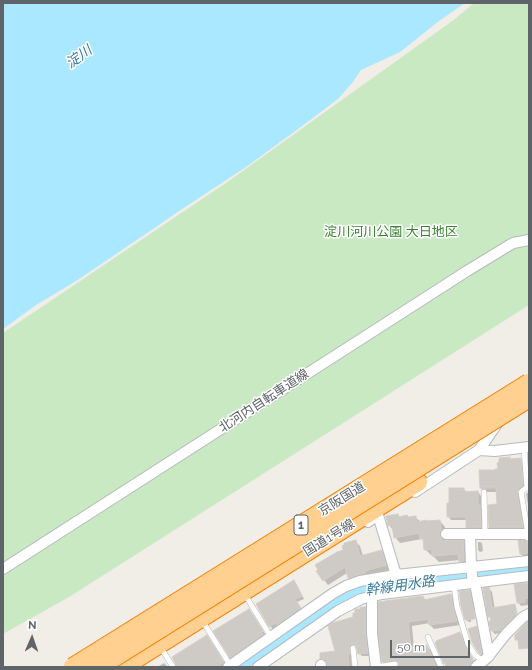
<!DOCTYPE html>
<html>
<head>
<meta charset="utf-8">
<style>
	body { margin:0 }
	#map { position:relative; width:532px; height:670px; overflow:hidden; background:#f1ede7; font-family:Raleway,sans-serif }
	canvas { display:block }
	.frame { position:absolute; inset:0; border:4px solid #5e6468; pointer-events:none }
	.north { position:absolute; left:12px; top:618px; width:40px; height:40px; -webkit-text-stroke:3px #fff; paint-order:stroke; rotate:2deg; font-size:11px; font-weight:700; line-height:16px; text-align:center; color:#5e6468 }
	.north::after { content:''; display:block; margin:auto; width:14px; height:18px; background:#5e6468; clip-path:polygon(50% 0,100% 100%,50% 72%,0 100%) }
	.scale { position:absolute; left:390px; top:640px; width:80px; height:18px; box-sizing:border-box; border:2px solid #5e6468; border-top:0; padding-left:5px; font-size:12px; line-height:14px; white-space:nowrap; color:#5e6468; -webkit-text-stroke:3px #fff; paint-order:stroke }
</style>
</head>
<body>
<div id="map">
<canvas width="532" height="670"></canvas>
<div class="frame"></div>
<div class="north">N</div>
<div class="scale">50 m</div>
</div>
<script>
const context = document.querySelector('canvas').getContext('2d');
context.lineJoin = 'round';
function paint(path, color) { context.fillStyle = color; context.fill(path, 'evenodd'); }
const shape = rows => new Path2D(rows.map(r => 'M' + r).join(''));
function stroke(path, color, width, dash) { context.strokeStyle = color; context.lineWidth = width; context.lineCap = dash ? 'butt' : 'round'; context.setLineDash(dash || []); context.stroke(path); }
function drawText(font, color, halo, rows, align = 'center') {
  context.font = font + ' Raleway,"Noto Sans JP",sans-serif'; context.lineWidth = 3; context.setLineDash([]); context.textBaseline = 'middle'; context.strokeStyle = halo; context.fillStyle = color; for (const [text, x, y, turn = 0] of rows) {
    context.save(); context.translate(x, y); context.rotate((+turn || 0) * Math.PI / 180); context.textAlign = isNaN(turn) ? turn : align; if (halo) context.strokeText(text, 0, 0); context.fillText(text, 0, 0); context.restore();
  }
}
paint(shape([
	[474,3,529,3,529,305,69,597,3,634,3,333,226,183,455,19]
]), '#c9e9c3');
paint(shape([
	[3,3,465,3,439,21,400,52,361,70,352,83,338,99,294,132,246,167,179,211,156,227,76,281,36,305,3,329]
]), '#a9e8ff');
paint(shape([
	[509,458,512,460,520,459,524,463,526,490,522,493,526,531,494,531,490,527,498,505,497,492,485,492,481,488],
	[463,489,467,492,478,492,481,496,481,507,483,509,484,530,470,530,467,527,467,520,451,520,448,516],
	[529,492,529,510,526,494],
	[398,515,401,518,408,518,415,517,421,522,440,521,445,527,446,536,445,542,463,542,469,547,465,567,460,561,460,560,439,562,433,556,433,555,431,555,425,549,425,542,422,539,400,543,395,537,393,530,389,525],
	[355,541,360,546,363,556,381,551,386,556,390,570,369,576,353,583,349,578,347,573,328,585,324,580,344,551],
	[478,542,480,542,482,543,483,551,480,552,478,550],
	[527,543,529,545,529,557,525,558,521,554],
	[294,582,297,585,304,599,297,602,303,611,273,629,270,626,257,605],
	[529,584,529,602,528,602,528,605,521,606,518,602],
	[489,588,492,592,495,610,491,610],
	[469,591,472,594,475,611,471,612,471,622,469,622,466,620],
	[451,595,455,599,460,625,434,629,430,625,430,623,412,626,414,648,417,651,427,647,431,650,438,667,412,667,396,662,387,665,383,662,423,597,427,601],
	[365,608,368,611,370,656,362,656,359,653,357,646,353,648,352,657,351,657,352,667,328,667,327,662,324,661,321,658,336,652,354,618],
	[249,610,252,613,265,634,263,635,265,638,234,660,231,657],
	[512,619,515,622,505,632,495,634,492,631,492,620],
	[476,627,478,629,483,655,479,652],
	[460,633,464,637,468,651,474,661,477,664,475,667,446,667,436,643],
	[209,639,226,666,224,667,178,667],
	[164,663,168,667,157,667]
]), '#0003');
stroke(shape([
	[245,667,340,600,360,591,383,586,529,571]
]), '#a9e8ff', 19);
const building = shape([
	[510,457,510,459,521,458,523,485,518,489,517,493,523,528,489,528,488,505,497,504,496,488,480,488,479,470,495,470,495,469,498,469,497,463,499,462,499,458,510,457],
	[449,488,464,488,464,492,478,491,478,505,480,505,481,528,466,528,466,517,447,517,447,503,449,503,449,488],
	[398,514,399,517,407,515,408,517,416,516,417,522,427,520,427,521,440,520,441,530,440,534,442,541,464,540,464,561,459,562,458,554,432,556,432,549,424,550,423,538,420,539,419,533,394,538,392,525,388,526,386,516,398,514],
	[356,540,360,556,382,550,386,565,365,571,365,573,358,575,348,578,345,567,323,581,316,571,318,570,315,565,337,552,343,550,342,546,344,545,344,543,356,540],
	[518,540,525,540,527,542,529,553,520,554,518,540],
	[294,580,302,596,295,599,301,608,277,625,275,623,269,627,256,604,294,580],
	[529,583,529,598,524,598,525,602,517,603,514,584,529,583],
	[489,587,492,608,515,604,517,614,501,630,491,631,489,621,491,621,490,617,488,617,483,588,489,587],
	[470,590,475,619,465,620,461,606,459,591,470,590],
	[451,594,453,608,457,621,429,625,428,619,408,622,411,648,414,646,415,650,427,645,436,667,398,667,399,663,396,660,382,662,378,634,378,602,423,596,424,600,451,594],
	[360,607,366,607,366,634,368,653,358,654,356,646,354,644,352,644,350,645,349,648,350,654,348,654,349,667,328,667,326,661,324,659,320,659,320,653,335,651,328,626,332,623,353,617,353,613,355,613,355,609,360,609,360,607],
	[249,609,263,631,261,632,263,635,230,658,213,631,249,609],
	[529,621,529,648,519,649,518,640,515,640,515,635,527,622,529,621],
	[477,626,482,654,481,655,478,652,472,642,468,629,477,626],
	[460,632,465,646,474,661,471,664,468,665,469,667,447,667,445,663,444,664,435,643,436,642,436,641,460,632],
	[207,635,224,662,223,663,217,667,177,667,172,657,207,635]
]);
paint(building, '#cecac6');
stroke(building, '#d6cec5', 1);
const lane = shape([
	[524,448,527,488],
	[484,492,485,534],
	[528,534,521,492,526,488,529,487],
	[454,585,457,607,468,644,475,655,483,661],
	[247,598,271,637],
	[205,625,230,665],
	[428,637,441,667],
	[353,648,355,667],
	[163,651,173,667],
	[376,667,395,664]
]);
const street = shape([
	[479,450,495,451,529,447],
	[415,492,479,450,499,421],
	[368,522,378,515,396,575],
	[446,534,528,534,529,536],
	[470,534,471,566,473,583],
	[3,569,467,271,513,243,529,240],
	[475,583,489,656],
	[372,596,372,634,376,667],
	[321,665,321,667],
	[228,667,332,594,346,586,360,581,396,575,529,561],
	[258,667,338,611,361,599,382,594,529,576],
	[476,667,487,658,506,634,523,617,529,614]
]);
const highway = shape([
	[123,667,418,482]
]);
stroke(lane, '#b7babe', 6);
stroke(street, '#b7babe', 12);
stroke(highway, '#f88000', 20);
stroke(lane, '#fff', 5);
stroke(street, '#fff', 10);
stroke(highway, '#ffd090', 18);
const highwayBridge = shape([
	[73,667,529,383],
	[99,667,529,398]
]);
stroke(highwayBridge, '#f88000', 20, []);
stroke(highwayBridge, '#ffd090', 18);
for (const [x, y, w] of [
	[301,525,14]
]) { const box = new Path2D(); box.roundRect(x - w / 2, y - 10, w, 20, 3); context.fillStyle = '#fff'; context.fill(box); stroke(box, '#5e6468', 1); }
drawText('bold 12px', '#5e6468', null, [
	["1",301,525]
]);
drawText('13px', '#3b8331', '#fff', [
	["淀川河川公園 大日地区",391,232]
]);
drawText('13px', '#5e6468', '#fff', [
	["北河内自転車道線",264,401,-33],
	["京阪国道",342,499,-32],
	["国道1号線",329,538,-32]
]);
drawText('italic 14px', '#38799b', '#fff', [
	["淀川",79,57,-36],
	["幹線用水路",400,586,-8]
]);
</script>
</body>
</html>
